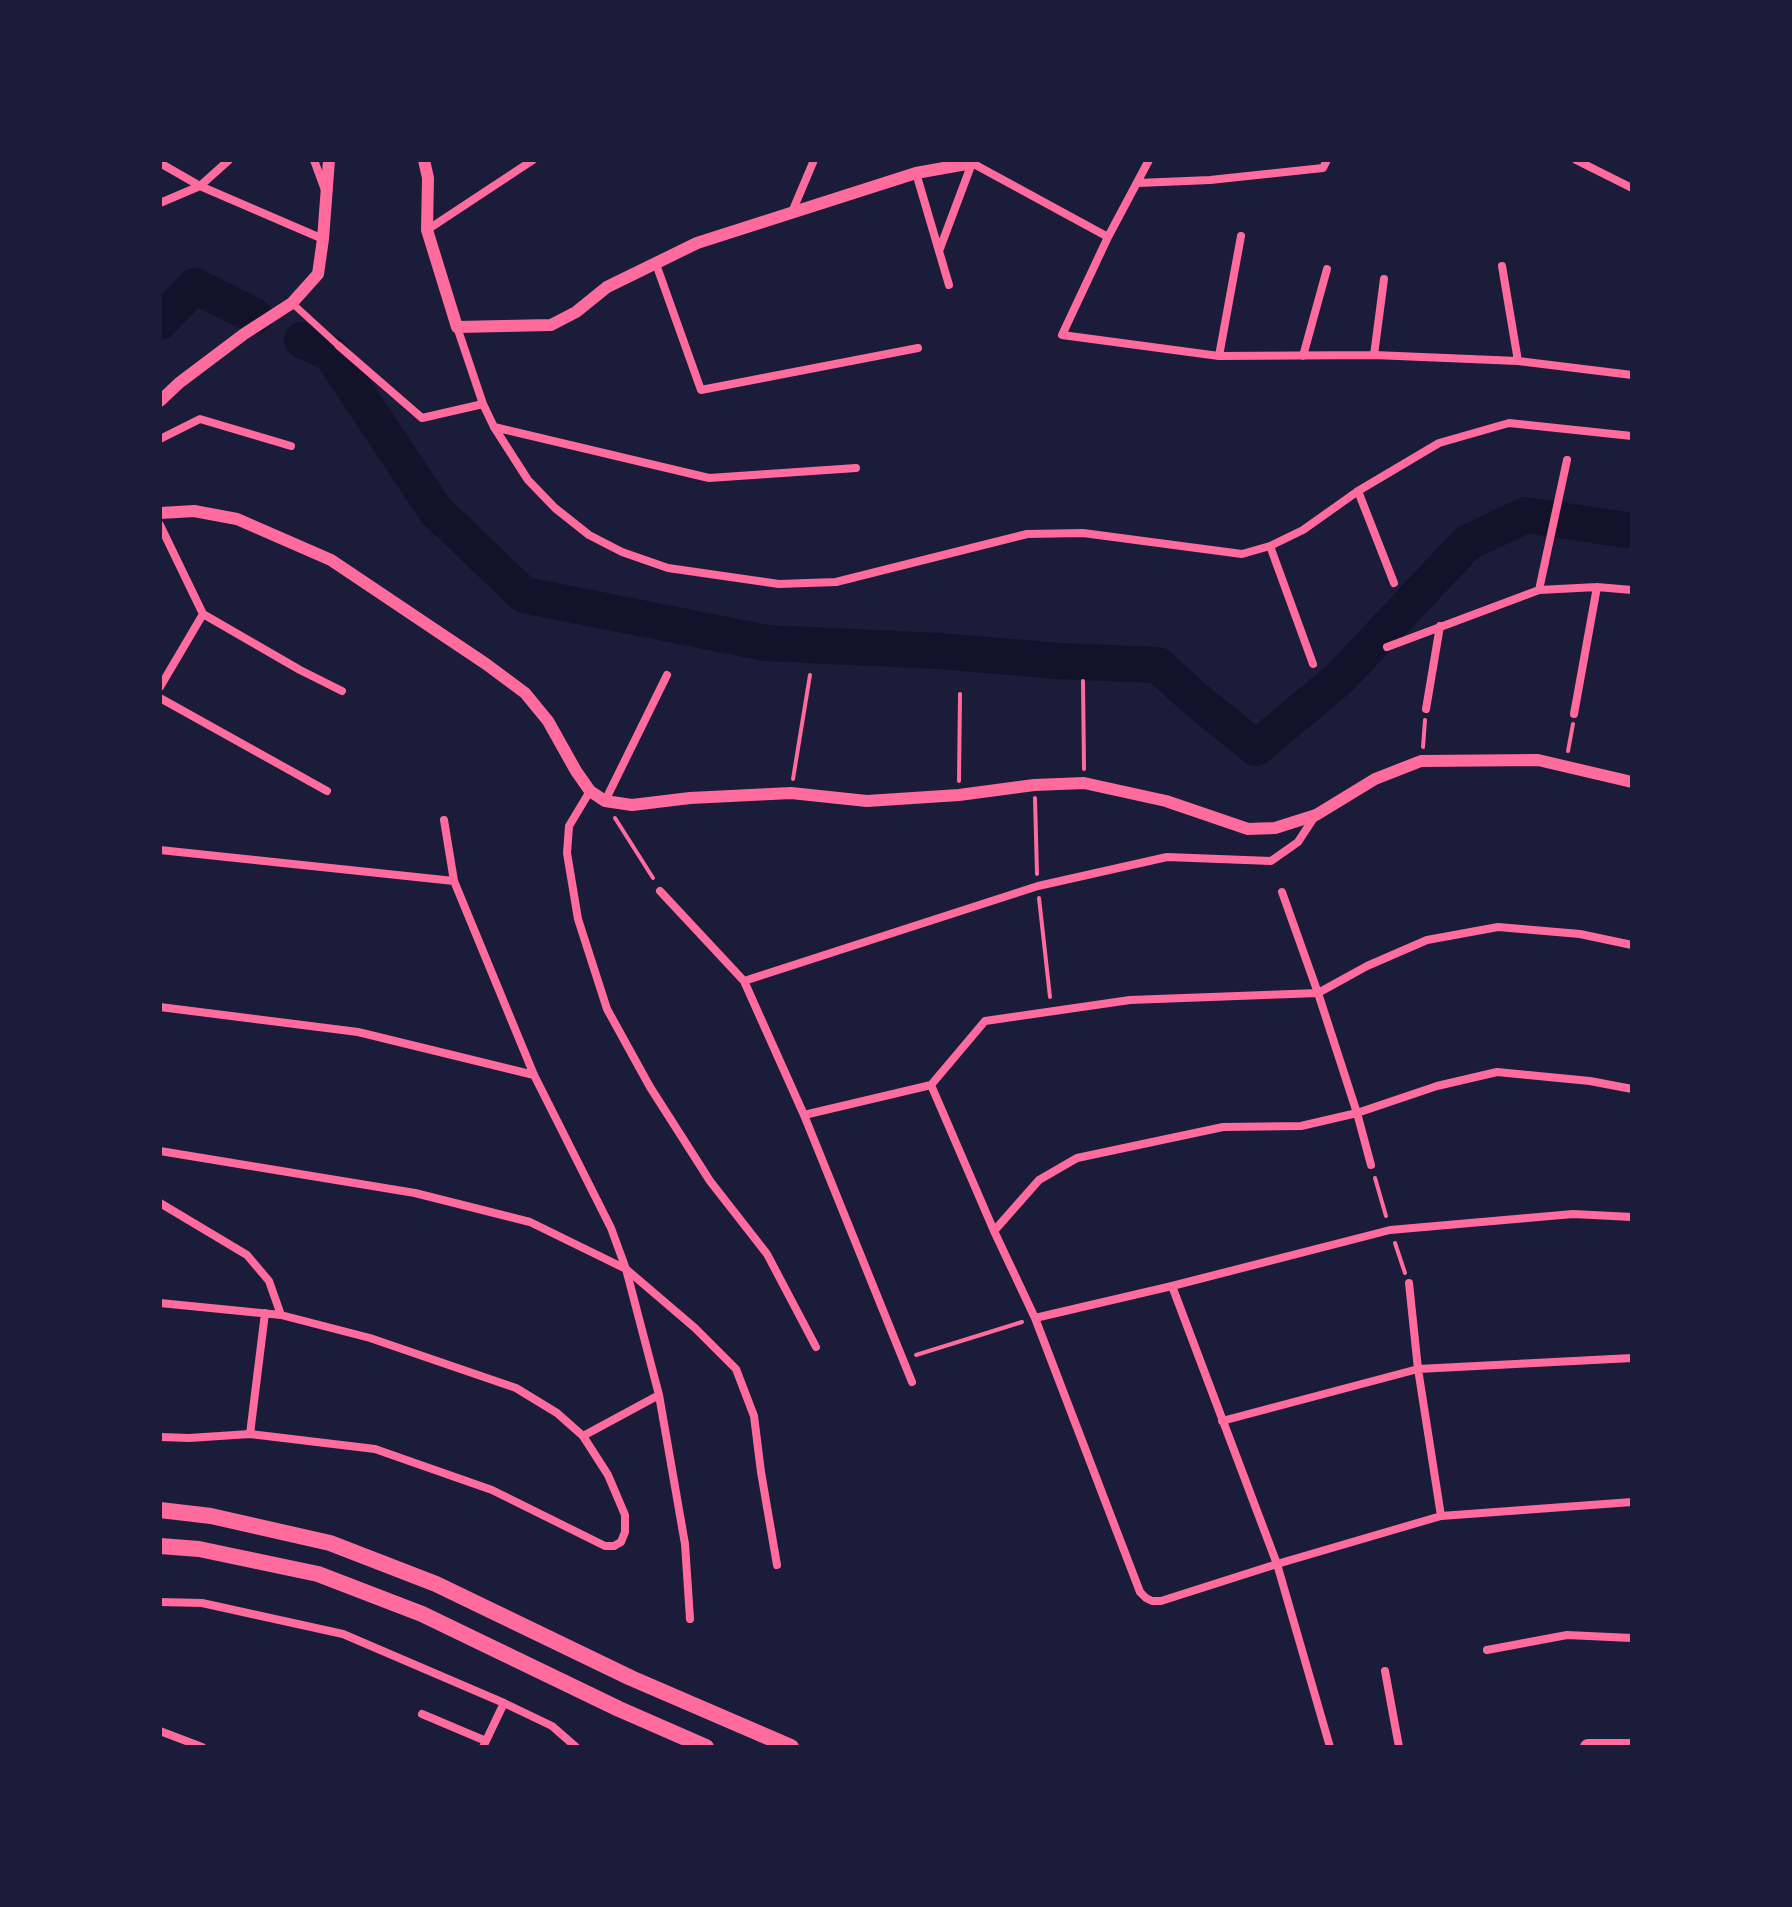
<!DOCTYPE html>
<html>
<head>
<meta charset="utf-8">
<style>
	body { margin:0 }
	#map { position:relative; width:1792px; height:1907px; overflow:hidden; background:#1b1b3a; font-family:"Fira Sans Condensed",sans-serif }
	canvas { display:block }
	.frame { position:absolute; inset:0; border:162px solid #1b1b3a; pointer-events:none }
</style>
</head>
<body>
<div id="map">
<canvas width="1792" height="1907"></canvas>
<div class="frame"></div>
</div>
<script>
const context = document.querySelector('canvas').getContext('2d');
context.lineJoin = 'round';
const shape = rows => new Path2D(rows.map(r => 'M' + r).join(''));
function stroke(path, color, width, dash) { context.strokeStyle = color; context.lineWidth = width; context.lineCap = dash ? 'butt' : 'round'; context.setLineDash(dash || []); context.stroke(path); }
stroke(shape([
	[160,322,195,286,255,316],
	[302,340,331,354,435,510,524,595,766,643,939,651,1059,661,1158,665,1193,697,1256,748,1340,678,1467,543,1526,515,1632,531]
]), '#12122b', 36);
stroke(shape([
	[1083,681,1084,769],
	[1423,747,1425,720],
	[1568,751,1573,724],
	[793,779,810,675],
	[959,781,960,694],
	[1035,798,1037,874],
	[615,818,653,878],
	[1039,898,1050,997],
	[1375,1178,1386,1216],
	[1395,1243,1405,1273],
	[916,1355,1022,1322]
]), '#ff6b9d', 4);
stroke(shape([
	[292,303,339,346]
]), '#ff6b9d', 7);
stroke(shape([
	[314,160,325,190],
	[1149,160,1108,237,1062,335,1219,356,1374,355,1518,361,1632,375],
	[1576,160,1632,188],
	[160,163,200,186,323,239],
	[916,173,949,285],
	[1138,183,1210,180,1323,168,1327,160],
	[160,203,200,186,229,160],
	[792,212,814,160],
	[427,230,533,160],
	[939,251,972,163,1108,237],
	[656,264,701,390,918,348],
	[1502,266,1518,361],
	[457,327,483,404,494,427,528,480,555,508,589,535,622,552,668,568,779,584,836,582,1027,534,1083,533,1242,554,1270,546,1303,530,1358,491,1439,443,1509,423,1632,436],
	[339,346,422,418,483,404],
	[1374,355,1384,279],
	[1219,356,1241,236],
	[1303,356,1327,269],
	[494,427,709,478,856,468],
	[160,439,200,419,291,446],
	[1358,491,1394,583],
	[160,525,203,614],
	[1270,546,1313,664],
	[1539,590,1567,460],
	[203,614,300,670,342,691],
	[1387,647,1539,590,1597,587,1632,590],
	[160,687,203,614],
	[160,698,327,791],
	[1426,709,1440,626],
	[1574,714,1597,587],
	[590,791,569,826,567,853,578,919,607,1009,650,1087,710,1181,767,1254,816,1347],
	[605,801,667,675],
	[444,820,454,881,534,1075,611,1228,626,1269,659,1395,685,1544,690,1619],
	[160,850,454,881],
	[660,891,744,981,804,1115,912,1382],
	[1282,892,1318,993,1357,1113,1371,1165],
	[744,981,1038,886,1167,857,1271,861,1298,842,1315,816],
	[160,1007,358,1032,534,1075],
	[931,1085,994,1231,1035,1318,1140,1592,1146,1598,1152,1601,1161,1601,1277,1564,1441,1516,1632,1502],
	[804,1115,931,1085,985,1021,1130,1000,1318,993,1367,966,1427,940,1498,927,1580,934,1632,945],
	[160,1151,415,1193,530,1222,626,1269,695,1328,736,1369,754,1416,761,1472,777,1565],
	[160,1203,247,1255,269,1281,281,1315],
	[994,1231,1039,1180,1077,1158,1223,1127,1301,1126,1357,1113,1437,1086,1497,1072,1590,1081,1632,1089],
	[1409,1283,1418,1369,1441,1516],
	[1172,1286,1277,1564,1330,1747],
	[160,1303,281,1315,370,1338,516,1388,557,1413,583,1436,608,1475,625,1515,625,1532,621,1542,614,1546,605,1546,492,1490,375,1449,250,1434,189,1438,160,1437],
	[1035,1318,1172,1286,1390,1230,1573,1214,1632,1217],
	[1222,1421,1418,1369,1632,1358],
	[250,1434,265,1313],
	[583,1436,659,1395],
	[160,1602,202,1603,343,1634,504,1703,552,1726,576,1747],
	[1487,1650,1567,1635,1632,1638],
	[1385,1671,1399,1747],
	[422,1714,486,1741],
	[160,1731,202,1747],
	[483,1747,504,1703]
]), '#ff6b9d', 8);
stroke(shape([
	[424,160,428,178,427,230,457,327,551,325,576,312,607,287,697,243,916,173,972,163,974,160],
	[160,401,179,383,244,334,292,303,318,274,323,239,329,160],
	[160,513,194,511,237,519,331,560,486,664,525,693,548,721,576,771,590,791,605,801,632,805,690,798,791,793,867,801,959,795,1034,785,1084,783,1166,801,1248,829,1275,828,1316,815,1375,779,1421,761,1538,760,1632,782]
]), '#ff6b9d', 12);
stroke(shape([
	[160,1510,211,1516,330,1543,436,1584,631,1678,791,1747],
	[160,1546,199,1549,318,1574,422,1614,619,1709,706,1747],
	[1588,1747,1632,1747]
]), '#ff6b9d', 16);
</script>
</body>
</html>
